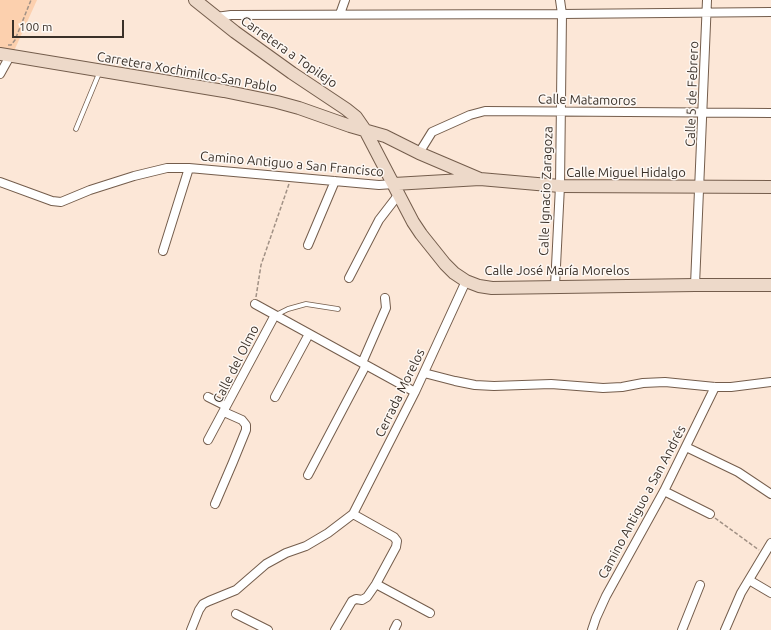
<!DOCTYPE html>
<html>
<head>
<meta charset="utf-8">
<style>
	body { margin:0 }
	#map { position:relative; width:771px; height:630px; overflow:hidden; background:#fce7d7; font-family:Ubuntu,sans-serif }
	canvas { display:block }
	.scale { position:absolute; left:12px; top:20px; width:112px; height:18px; box-sizing:border-box; border:2px solid #3a3028; border-top:0; padding-left:5px; font-size:12px; line-height:14px; white-space:nowrap; color:#3a3028; -webkit-text-stroke:3px #fdf8f4; paint-order:stroke }
</style>
</head>
<body>
<div id="map">
<canvas width="771" height="630"></canvas>
<div class="scale">100 m</div>
</div>
<script>
const context = document.querySelector('canvas').getContext('2d');
context.lineJoin = 'round';
function paint(path, color) { context.fillStyle = color; context.fill(path, 'evenodd'); }
const shape = rows => new Path2D(rows.map(r => 'M' + r).join(''));
function stroke(path, color, width, dash) { context.strokeStyle = color; context.lineWidth = width; context.lineCap = dash ? 'butt' : 'round'; context.setLineDash(dash || []); context.stroke(path); }
function drawText(font, color, halo, rows, align = 'center') {
  context.font = font + ' Ubuntu,sans-serif'; context.lineWidth = 3; context.setLineDash([]); context.textBaseline = 'middle'; context.strokeStyle = halo; context.fillStyle = color; for (const [text, x, y, turn = 0] of rows) {
    context.save(); context.translate(x, y); context.rotate((+turn || 0) * Math.PI / 180); context.textAlign = isNaN(turn) ? turn : align; if (halo) context.strokeText(text, 0, 0); context.fillText(text, 0, 0); context.restore();
  }
}
paint(shape([
	[0,0,37,0,14,51,0,49]
]), '#fcd0ae');
const lane = shape([
	[76,129,100,71],
	[276,315,288,309,306,304,338,309]
]);
const street = shape([
	[340,14,345,0],
	[216,17,231,15,562,14,771,12],
	[0,74,10,56],
	[419,153,432,132,470,115,485,111,771,113],
	[0,182,52,201,61,202,90,190,134,176,167,168,189,168,379,185,394,184],
	[308,245,335,181],
	[163,251,189,168],
	[349,278,379,220,399,194],
	[695,285,707,0],
	[555,286,560,186,562,14,560,0],
	[255,304,415,392],
	[362,363,386,308,385,298],
	[424,373,455,381,475,385,494,386,551,384,603,388,622,387,643,383,665,382,715,387,731,387,771,382],
	[208,397,226,406],
	[275,397,309,334],
	[208,440,275,315],
	[686,447,738,472,771,494],
	[308,475,366,365],
	[664,491,710,514],
	[215,504,233,462,246,430,246,425,242,420,224,412],
	[749,580,771,593],
	[376,584,430,613],
	[236,614,268,630],
	[191,630,199,610,203,604,209,601,236,590,266,564,286,553,306,546,328,533,353,514,415,392,466,281],
	[335,630,352,601,356,599,362,600,367,597,376,584,396,547,397,541,394,537,353,514],
	[394,630,397,624],
	[592,630,596,618,606,596,664,491,715,387],
	[682,630,700,585],
	[725,630,741,593,771,543]
]);
const secondary = shape([
	[195,0,235,32,292,73,346,109,356,117,365,130,413,222,421,234,445,264,454,273,466,281,479,286,492,288,695,285,771,285],
	[0,54,224,91,277,102,299,108,350,126,385,136,419,153,480,179],
	[394,184,480,179,560,186,771,187]
]);
stroke(lane, '#745d4c', 5.5);
stroke(street, '#745d4c', 10);
stroke(secondary, '#745d4c', 14);
stroke(shape([
	[8,45,11,45,15,40,31,0],
	[256,297,261,265,289,184],
	[715,518,759,550]
]), '#a19185', 1.5, [4, 2]);
stroke(lane, '#fff', 4);
stroke(street, '#fff', 8);
stroke(secondary, '#edd9c9', 12);
drawText('13px', '#3a3028', '#fdf8f4', [
	["Carretera a Topilejo",289,52,35],
	["Carretera Xochimilco-San Pablo",187,72,10],
	["Calle 5 de Febrero",692,94,-88],
	["Calle Matamoros",587,100,1],
	["Camino Antiguo a San Francisco",292,164,5],
	["Calle Miguel Hidalgo",626,173],
	["Calle Ignacio Zaragoza",546,191,-88],
	["Calle José María Morelos",557,271],
	["Calle del Olmo",236,364,-63],
	["Cerrada Morelos",400,393,-64],
	["Camino Antiguo a San Andrés",642,502,-62]
]);
</script>
</body>
</html>
